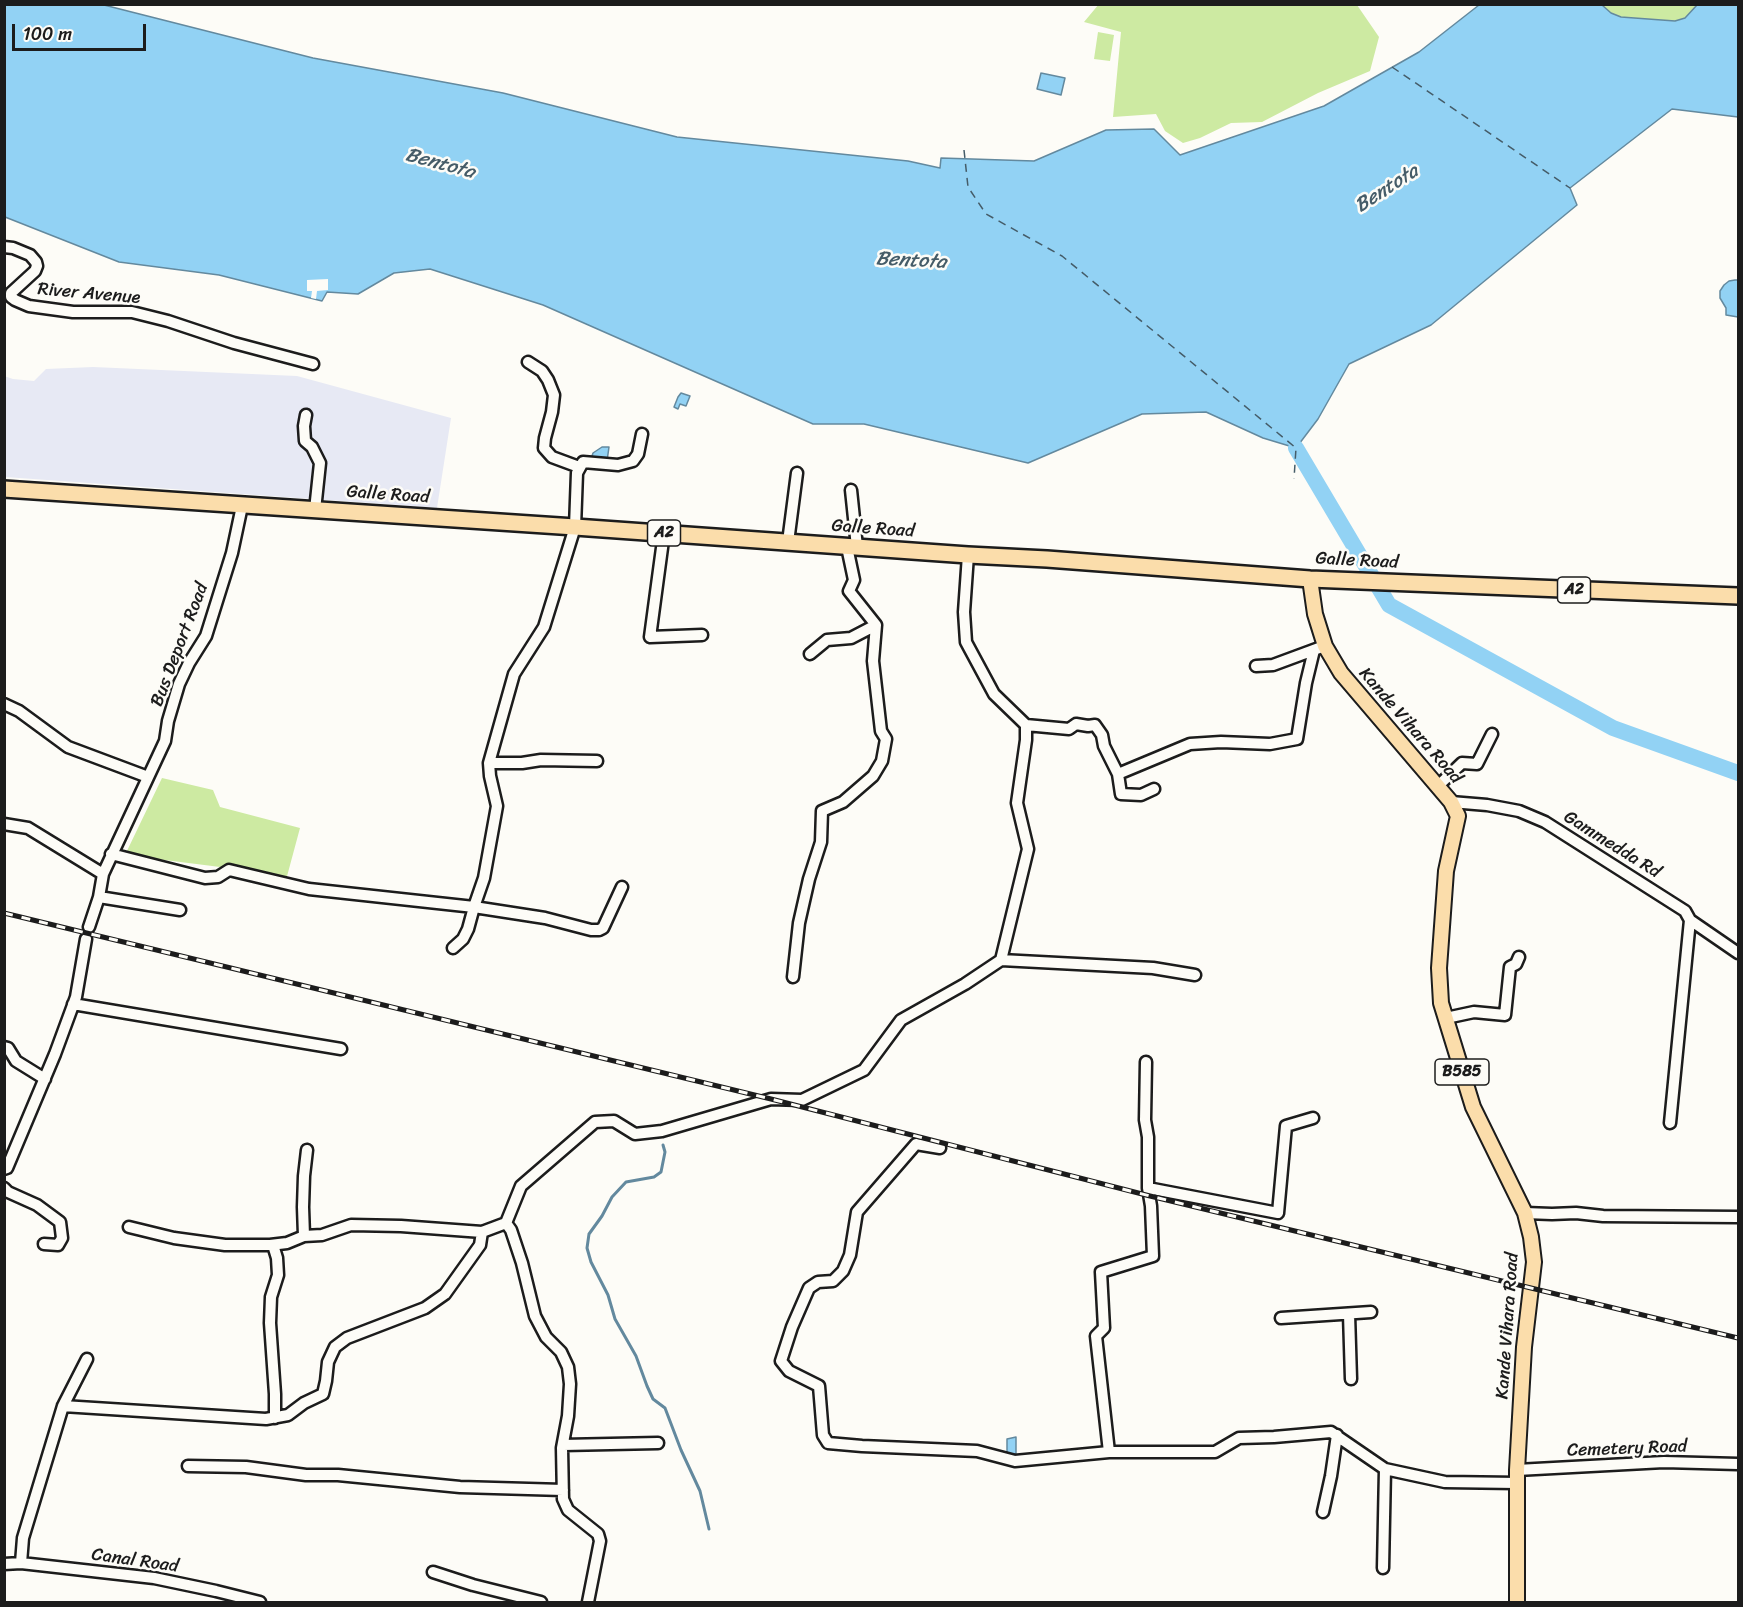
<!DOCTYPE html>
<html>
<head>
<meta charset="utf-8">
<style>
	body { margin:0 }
	#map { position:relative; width:1743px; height:1607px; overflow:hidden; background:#fdfcf7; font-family:Sriracha,sans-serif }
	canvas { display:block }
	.frame { position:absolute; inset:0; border:6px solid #1c1c1c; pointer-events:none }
	.scale { position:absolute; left:12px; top:24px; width:134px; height:27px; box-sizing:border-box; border:3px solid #1c1c1c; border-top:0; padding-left:8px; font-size:18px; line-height:21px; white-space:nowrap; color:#1c1c1c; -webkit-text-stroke:4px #fdfcf7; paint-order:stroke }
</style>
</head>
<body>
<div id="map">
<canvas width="1743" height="1607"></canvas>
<div class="frame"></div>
<div class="scale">100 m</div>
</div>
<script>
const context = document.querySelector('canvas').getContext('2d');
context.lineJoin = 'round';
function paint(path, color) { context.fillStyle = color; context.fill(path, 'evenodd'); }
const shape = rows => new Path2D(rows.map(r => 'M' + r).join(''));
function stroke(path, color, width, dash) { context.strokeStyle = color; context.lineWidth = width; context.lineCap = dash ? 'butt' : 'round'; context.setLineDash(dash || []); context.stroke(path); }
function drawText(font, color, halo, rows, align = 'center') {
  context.font = font + ' Sriracha,sans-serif'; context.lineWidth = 5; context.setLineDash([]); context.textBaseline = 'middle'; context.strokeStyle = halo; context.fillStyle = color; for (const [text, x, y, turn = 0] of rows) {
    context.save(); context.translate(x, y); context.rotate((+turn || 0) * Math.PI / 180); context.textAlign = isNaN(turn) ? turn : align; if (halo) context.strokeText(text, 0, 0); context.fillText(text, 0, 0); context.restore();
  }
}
paint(shape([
	[93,367,297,376,451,418,437,508,5,477,4,376,13,379,34,381,46,369]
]), '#e7e9f4');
paint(shape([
	[1099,4,1357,5,1379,37,1370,71,1318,93,1262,122,1231,123,1200,138,1183,143,1165,131,1156,114,1113,117,1121,32,1084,22],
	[1602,5,1697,5,1685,18,1675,21,1621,17,1611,13],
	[1098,32,1114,35,1110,61,1094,59],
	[162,778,213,790,220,807,300,828,286,880,228,868,125,855]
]), '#cdeaa2');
const water = shape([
	[4,5,104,5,313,58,503,93,677,137,908,161,940,168,941,158,1034,161,1106,130,1154,129,1180,155,1324,106,1419,52,1479,5,1602,5,1611,13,1621,17,1675,21,1685,18,1697,5,1738,5,1738,117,1672,109,1570,188,1577,205,1431,325,1349,364,1318,419,1296,448,1263,438,1206,412,1142,414,1028,463,864,424,813,424,543,305,430,269,394,273,358,294,327,292,322,301,219,275,119,262,5,217,4,5],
	[1041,73,1065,78,1061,95,1037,89,1041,73],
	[1735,280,1738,280,1738,317,1726,315,1726,308,1720,298,1720,291,1724,285,1729,281,1735,280],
	[681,393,690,396,686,406,680,404,678,409,674,407,678,397,681,393],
	[602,447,609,447,607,461,591,459,593,453,602,447],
	[1016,1437,1016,1454,1012,1456,1007,1453,1007,1439,1016,1437]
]);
paint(water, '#92d2f4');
stroke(water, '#63899e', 1.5);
paint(shape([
	[328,279,328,290,317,291,316,299,311,298,312,291,307,291,307,280]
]), '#fdfcf7');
stroke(shape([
	[663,1145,665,1152,661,1172,654,1177,626,1182,612,1197,602,1216,589,1234,587,1248,591,1262,608,1295,615,1319,636,1356,647,1386,653,1399,665,1408,681,1450,700,1491,709,1529]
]), '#63899e', 3);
stroke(shape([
	[1296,448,1389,605,1613,728,1738,773]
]), '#92d2f4', 16);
stroke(shape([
	[1392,67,1570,188],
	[964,150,968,187,986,214,1062,256,1296,448,1294,479]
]), '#455c68', 1.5, [8, 6]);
const minor = shape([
	[4,247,13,248,30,255,36,262,37,266,35,271,11,293,11,297,15,300,29,306,73,312,132,312,168,321,234,343,313,364],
	[528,362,542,371,548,380,554,395,552,412,545,438,544,448,552,457,579,467],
	[306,415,304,426,305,441,312,447,320,463,315,510],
	[851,490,857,547],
	[664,533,650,637,702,635],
	[788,542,797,473],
	[968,555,964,612,966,642,994,694,1026,725,1026,740,1017,803,1028,849,1001,960],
	[810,654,827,640,851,638,876,625],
	[1256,666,1273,665,1319,648],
	[4,704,19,711,68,747,148,777],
	[1026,725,1069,729,1076,724,1088,726,1095,725,1102,735,1104,746,1118,774,1190,744,1221,742,1270,744,1297,739,1306,683,1314,650],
	[489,763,522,763,541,760,597,761],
	[1118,774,1121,794,1141,795,1154,789],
	[1438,786,1462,763,1477,764,1492,734],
	[1451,802,1487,805,1519,811,1545,822,1685,911,1690,920,1738,953],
	[4,824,28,828,103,874],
	[111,854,205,878,218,877,229,870,309,889,474,907,484,878,497,806,490,776,489,763,514,674,544,627,575,527,577,473,583,462,618,465,633,461,638,454,642,434],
	[99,897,180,910],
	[89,927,99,897,103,874,165,741,168,721,179,684,189,663,206,636,232,553,242,506],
	[453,948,463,939,468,929,474,907,545,918,591,930,599,930,603,928,622,887],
	[793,977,799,923,809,879,821,842,822,811,843,802,873,776,882,761,886,739,881,731,873,661,876,625,849,591,854,580,847,547],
	[73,1004,341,1049],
	[1446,1018,1474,1012,1505,1015,1510,967,1516,964,1519,957],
	[4,1047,8,1048,16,1061,45,1079],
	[1670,1123,1690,920],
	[940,1148,916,1144,857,1212,850,1255,843,1271,833,1281,818,1282,809,1288,792,1327,781,1361,789,1371,819,1386,823,1435,828,1443,862,1446,977,1451,1015,1461,1109,1452,1215,1452,1239,1438,1274,1437,1331,1432,1385,1469],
	[4,1169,7,1168,55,1054,76,997,86,939],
	[4,1188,8,1192,37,1205,60,1222,62,1238,58,1245,44,1244],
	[1148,1188,1278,1213,1286,1126,1313,1118],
	[1525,1213,1552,1214,1576,1213,1603,1216,1738,1217],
	[129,1227,174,1238,225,1245,270,1245,287,1243,304,1236,322,1235,351,1225,401,1226,482,1232,506,1223],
	[304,1236,303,1207,304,1176,307,1150],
	[273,1245,277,1258,278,1275,271,1297,270,1323,275,1394,275,1418],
	[1349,1314,1351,1379],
	[1281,1318,1371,1312],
	[63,1406,266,1419,288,1415,304,1403,323,1394,326,1381,328,1362,335,1347,347,1338,425,1308,445,1294,480,1245,482,1232],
	[563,1445,658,1443],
	[1109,1452,1096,1336,1104,1328,1101,1272,1153,1256,1151,1206,1148,1188,1148,1137,1145,1120,1146,1062],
	[188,1466,246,1467,306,1475,338,1475,460,1487,563,1490],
	[1517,1470,1664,1462,1738,1464],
	[1323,1512,1331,1476,1337,1435],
	[21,1563,23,1538,63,1406,87,1359],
	[4,1564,21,1563,154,1578,216,1591,260,1602],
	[1383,1568,1385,1469,1445,1482,1517,1483],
	[433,1572,473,1585,541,1602],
	[588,1602,600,1541,598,1534,568,1510,563,1499,562,1448,568,1416,570,1384,568,1367,561,1352,546,1337,535,1316,522,1263,511,1230,506,1223,521,1186,595,1122,614,1121,635,1134,662,1131,771,1099,802,1100,864,1070,901,1020,965,984,1001,960,1153,968,1195,975]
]);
const major = shape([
	[1310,579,1315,614,1325,646,1341,673,1451,802,1458,816,1446,871,1439,968,1441,1003,1473,1107,1525,1213,1531,1237,1534,1262,1524,1347,1517,1470,1517,1602]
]);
const highway = shape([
	[4,489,575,527,968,555,1047,559,1310,579,1738,596]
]);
stroke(minor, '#1c1c1c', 15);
stroke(major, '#1c1c1c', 18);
stroke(highway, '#1c1c1c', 20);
stroke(minor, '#fdfcf7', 10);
stroke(major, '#fbddab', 14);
stroke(highway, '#fbddab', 15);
const rail = shape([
	[4,913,771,1099,1150,1196,1738,1338]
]);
stroke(rail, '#1c1c1c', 5);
stroke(rail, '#fdfcf7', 3, [9]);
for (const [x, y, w] of [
	[664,533,33],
	[1574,590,33],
	[1462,1072,54]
]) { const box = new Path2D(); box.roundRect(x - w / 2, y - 13, w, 26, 4.5); context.fillStyle = '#fdfcf7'; context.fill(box); stroke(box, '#1c1c1c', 1.5); }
drawText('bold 16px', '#1c1c1c', null, [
	["A2",664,533],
	["A2",1574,590],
	["B585",1462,1072]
]);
drawText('18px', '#1c1c1c', '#fdfcf7', [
	["River Avenue",89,294,5],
	["Galle Road",388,495,4],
	["Galle Road",873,529,4],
	["Galle Road",1357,561,3],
	["Bus Deport Road",180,645,-69],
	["Kande Vihara Road",1410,726,49],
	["Gammedda Rd",1612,845,32],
	["Kande Vihara Road",1508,1326,-86],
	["Cemetery Road",1627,1449,-2],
	["Canal Road",135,1561,8]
]);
drawText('italic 20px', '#455c68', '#fdfcf7', [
	["Bentota",440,164,15],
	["Bentota",1387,189,-33],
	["Bentota",911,261,3]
]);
</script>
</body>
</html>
